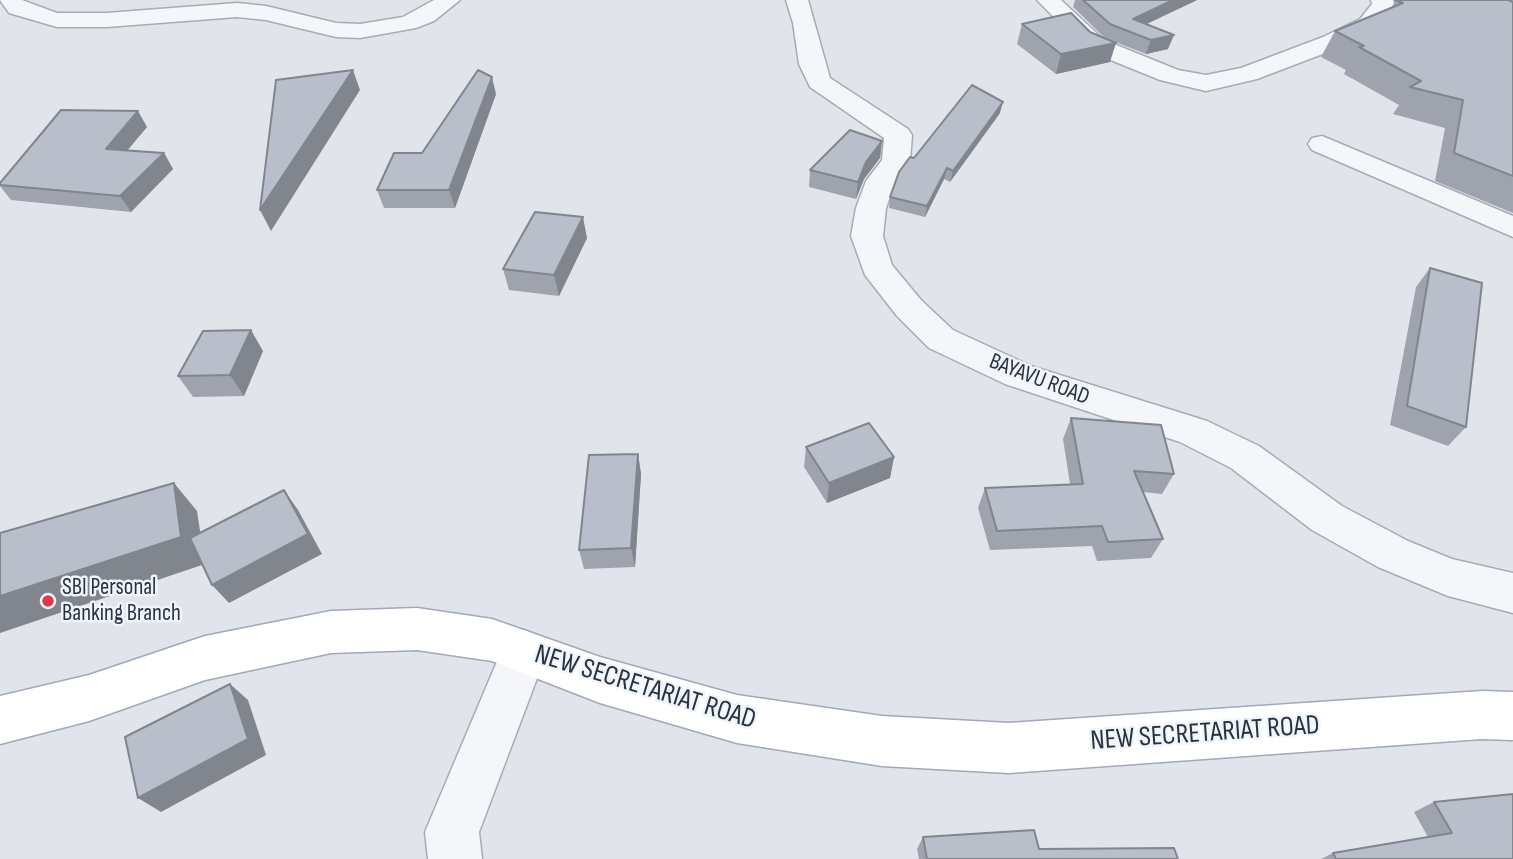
<!DOCTYPE html>
<html>
<head>
<meta charset="utf-8">
<style>
	body { margin:0 }
	canvas { display:block; background:#e1e5eb }
</style>
</head>
<body>
<canvas width="1513" height="859"></canvas>
<script>
const context = document.querySelector('canvas').getContext('2d');
context.lineJoin = 'round';
const shape = rows => new Path2D(rows.map(r => 'M' + r).join(''));
function stroke(path, color, width, dash) { context.strokeStyle = color; context.lineWidth = width; context.lineCap = dash ? 'butt' : 'round'; context.setLineDash(dash || []); context.stroke(path); }
function paint(path, color) { context.fillStyle = color; context.fill(path, 'evenodd'); }
function drawText(font, color, halo, rows, align = 'center') {
  context.font = font + ' "Sofia Sans Condensed",sans-serif'; context.lineWidth = 5; context.setLineDash([]); context.textBaseline = 'middle'; context.strokeStyle = halo; context.fillStyle = color; for (const [text, x, y, turn = 0] of rows) {
    context.save(); context.translate(x, y); context.rotate((+turn || 0) * Math.PI / 180); context.textAlign = isNaN(turn) ? turn : align; if (halo) context.strokeText(text, 0, 0); context.fillText(text, 0, 0); context.restore();
  }
}
const minor = shape([
	[0,0,22,0,57,13,107,13,237,3,266,6,336,23,360,24,403,17,434,0,460,0,434,21,416,28,360,38,336,37,266,20,237,17,107,27,57,27,9,13,0,0],
	[1322,136,1513,216,1513,237,1312,150,1308,144,1312,138,1322,136],
	[524,630,541,637,547,652,479,832,482,859,428,859,425,832,501,652,507,637,524,630]
]);
const tertiary = shape([
	[786,0,808,0,830,78,908,129,912,135,910,161,895,182,886,208,883,236,892,265,921,300,953,330,1031,366,1207,421,1259,446,1342,506,1408,541,1452,559,1513,573,1513,613,1448,596,1378,567,1312,530,1231,468,1180,442,1005,384,929,348,897,316,865,275,851,236,856,208,866,181,882,160,884,138,810,87,799,64,793,23,786,0],
	[1037,0,1061,0,1104,40,1178,70,1206,75,1241,68,1323,37,1360,19,1372,4,1371,0,1393,0,1394,4,1376,29,1341,47,1257,79,1206,91,1160,80,1086,50,1037,0]
]);
const primary = shape([
	[417,608,492,619,600,657,737,695,882,716,1009,723,1482,691,1513,692,1513,740,1482,739,1009,773,882,766,737,743,600,703,492,661,417,650,331,653,205,680,89,721,0,744,0,696,89,675,205,636,331,611,417,608]
]);
stroke(minor, '#a5acb6', 3);
stroke(tertiary, '#a5acb6', 3);
stroke(primary, '#9fa9b9', 3);
paint(minor, '#f5f6f9');
paint(tertiary, '#f5f6f9');
paint(primary, '#fff');
paint(shape([
	[1075,0,1197,0,1146,24,1168,49,1146,54,1105,38,1073,7],
	[1396,0,1513,0,1513,213,1435,181,1445,128,1393,114,1399,105,1344,74,1346,70,1321,57,1335,31,1391,8],
	[1022,24,1110,62,1056,74,1017,44],
	[496,94,455,208,384,208,377,190],
	[1000,113,950,182,944,179,925,217,889,208,890,197,914,158],
	[147,127,127,150,164,153,173,169,131,212,11,200,0,186,0,183],
	[882,141,880,158,864,179,856,199,809,187,810,170],
	[587,238,559,296,509,290,503,269],
	[1430,268,1466,427,1448,446,1390,425,1416,287],
	[263,351,244,396,193,397,178,376],
	[1071,418,1174,474,1162,494,1143,492,1163,539,1151,558,1097,561,1092,546,990,550,978,508,985,488,1070,484,1063,439],
	[806,447,894,457,890,478,827,503,804,467],
	[638,454,641,474,635,567,584,569,579,550],
	[1434,802,1513,859,1321,859,1333,853,1428,837,1414,812],
	[923,837,1039,849,1178,859,919,859,917,849]
]), '#9ea3ae');
paint(shape([
	[1173,0,1197,0,1130,32,1133,19],
	[1174,35,1168,49,1146,54,1151,40],
	[1116,43,1110,62,1056,74,1061,54],
	[353,70,360,90,271,231,260,210],
	[492,77,496,94,455,208,449,190],
	[1003,102,1000,113,950,182,953,171],
	[138,111,147,127,116,164,106,149],
	[882,141,880,158,864,179,856,199,858,182,866,162],
	[164,153,173,169,131,212,120,196],
	[947,168,944,179,925,217,927,206],
	[583,217,587,238,559,296,554,275],
	[251,330,263,351,244,396,230,375],
	[638,454,641,474,635,567,631,548],
	[894,457,890,478,827,503,829,483],
	[174,483,197,511,205,564,0,633,0,596],
	[284,490,298,510,322,554,229,603,212,585],
	[230,684,248,700,266,755,161,812,138,798]
]), '#81858d');
const building = shape([
	[1083,0,1173,0,1133,19,1174,35,1151,40,1110,24,1083,0],
	[1395,0,1508,0,1513,2,1513,176,1454,153,1463,100,1410,87,1421,81,1359,47,1364,46,1335,31,1403,3,1395,0],
	[1071,13,1090,32,1116,43,1061,54,1022,24,1071,13],
	[353,70,260,210,276,80,353,70],
	[478,70,492,77,449,190,377,190,394,153,422,153,478,70],
	[972,85,1003,102,953,171,947,168,927,206,890,197,899,172,910,157,914,158,972,85],
	[61,110,138,111,106,149,164,153,120,196,0,185,0,183,61,110],
	[850,130,882,141,866,162,858,182,810,170,850,130],
	[535,212,583,217,554,275,503,269,535,212],
	[1430,268,1482,283,1466,427,1407,406,1430,268],
	[251,330,230,375,178,376,203,331,251,330],
	[1071,418,1161,425,1174,474,1134,471,1163,539,1108,542,1102,526,997,531,985,488,1083,484,1071,418],
	[869,423,894,457,829,483,806,447,869,423],
	[638,454,631,548,579,550,589,455,638,454],
	[174,483,181,537,0,596,0,533,174,483],
	[284,490,308,534,212,585,190,538,284,490],
	[230,684,248,739,138,798,125,737,230,684],
	[1513,794,1513,859,1336,859,1333,853,1452,833,1434,802,1513,794],
	[1034,830,1039,849,1174,848,1178,859,927,859,923,837,1034,830]
]);
paint(building, '#b8beca');
stroke(building, '#81858d', 2);
for (const [x, y, r, color] of [
	[48,601,7,"#dd3a4f"]
]) { const dot = new Path2D(); dot.arc(x, y, r, 0, 2 * Math.PI); context.fillStyle = color; context.fill(dot); stroke(dot, '#f1f4f8', 2.5); }
drawText('23px', '#273245', '#f1f4f8', [
	["BAYAVU ROAD",1039,380,21]
]);
drawText('23px', '#273245', '#f1f4f8', [
	["SBI Personal",62,588],
	["Banking Branch",62,614]
], 'left');
drawText('28px', '#273245', '#f1f4f8', [
	["NEW SECRETARIAT ROAD",645,688,17],
	["NEW SECRETARIAT ROAD",1205,734,-4]
]);
</script>
</body>
</html>
